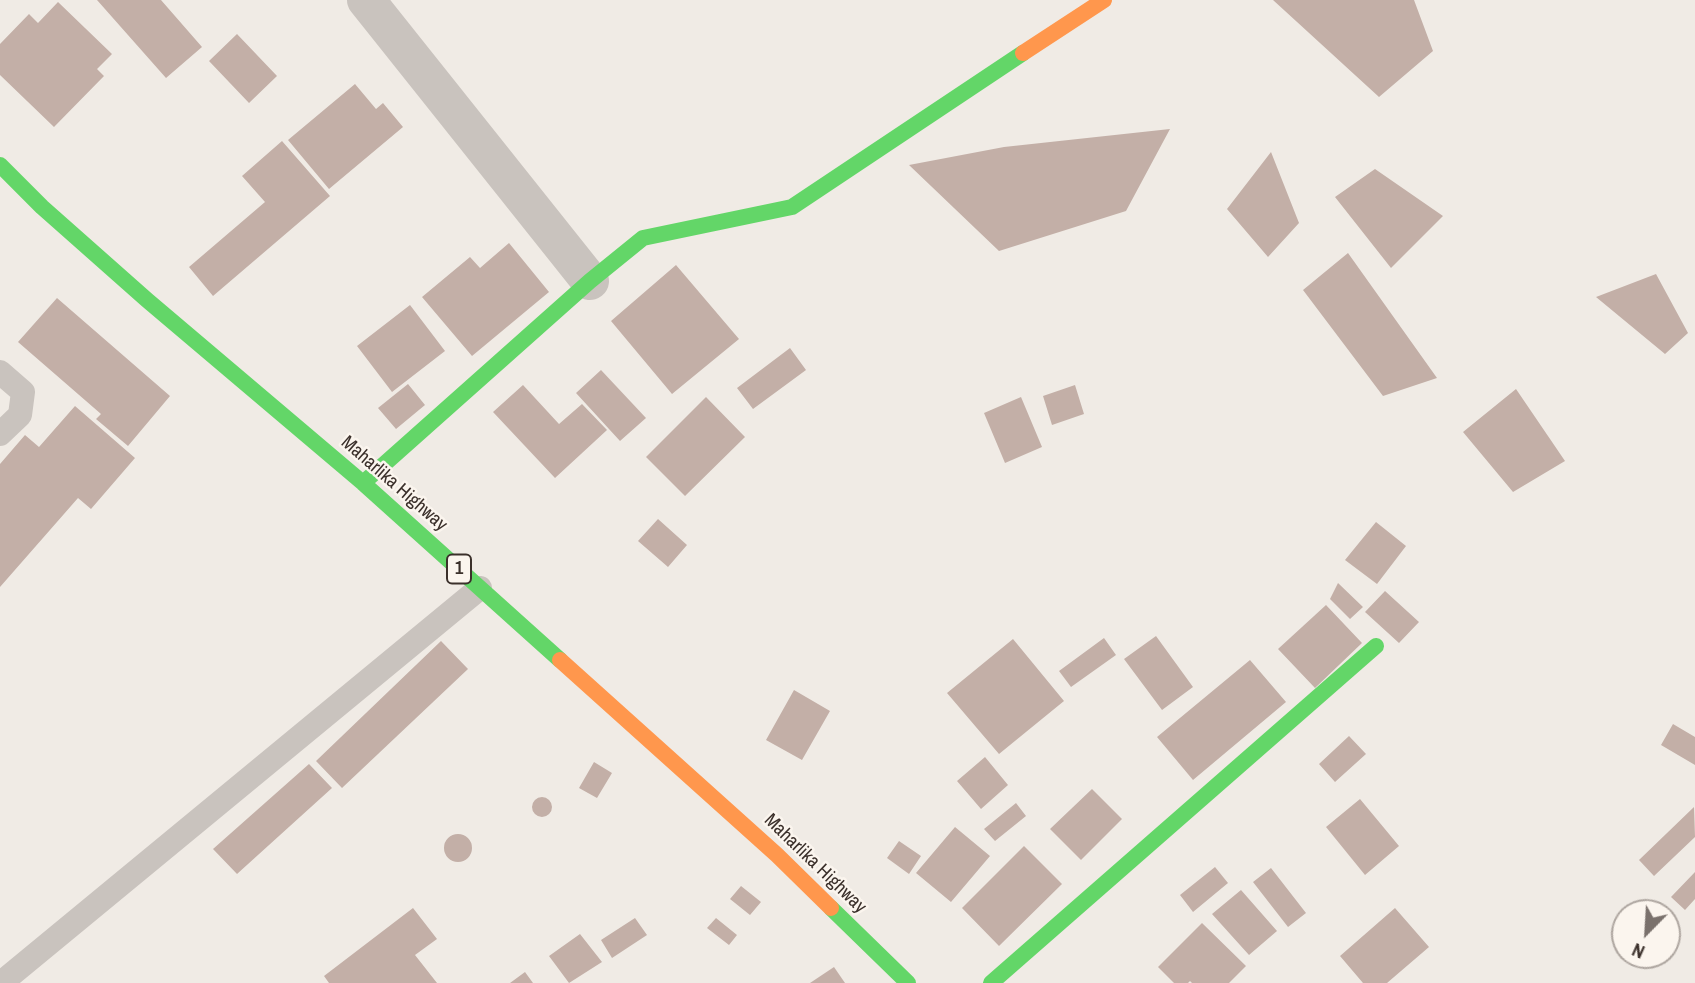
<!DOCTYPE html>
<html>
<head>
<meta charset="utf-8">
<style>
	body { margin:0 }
	#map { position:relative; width:1695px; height:983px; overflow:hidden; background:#f0ebe5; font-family:"Archivo Narrow",sans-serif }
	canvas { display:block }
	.north { position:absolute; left:1611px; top:899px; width:70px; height:70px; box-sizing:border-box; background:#fbf5ee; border:2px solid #aea6a0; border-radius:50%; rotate:204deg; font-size:19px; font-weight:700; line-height:28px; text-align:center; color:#3b302b }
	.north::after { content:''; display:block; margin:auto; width:24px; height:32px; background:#7a716c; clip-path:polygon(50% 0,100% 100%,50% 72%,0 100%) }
</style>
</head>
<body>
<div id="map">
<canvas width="1695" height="983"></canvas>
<div class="north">N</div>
</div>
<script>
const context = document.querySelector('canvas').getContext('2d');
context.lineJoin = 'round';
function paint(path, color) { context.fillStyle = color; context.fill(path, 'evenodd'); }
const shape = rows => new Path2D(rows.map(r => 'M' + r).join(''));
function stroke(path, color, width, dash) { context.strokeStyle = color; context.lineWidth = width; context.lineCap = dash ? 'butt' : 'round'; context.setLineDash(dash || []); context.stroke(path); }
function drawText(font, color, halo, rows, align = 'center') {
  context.font = font + ' "Archivo Narrow",sans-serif'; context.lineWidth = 5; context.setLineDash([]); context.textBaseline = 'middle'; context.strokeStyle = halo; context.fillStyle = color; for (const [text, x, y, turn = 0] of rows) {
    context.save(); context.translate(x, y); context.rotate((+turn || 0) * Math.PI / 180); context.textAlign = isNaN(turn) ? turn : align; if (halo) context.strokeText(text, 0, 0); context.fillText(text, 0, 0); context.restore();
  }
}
paint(shape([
	[97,0,161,0,202,47,166,78],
	[1273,0,1414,0,1433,51,1379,97],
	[58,2,112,54,97,69,104,76,54,127,0,75,0,44,29,14,38,23],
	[237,34,277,76,249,103,209,61],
	[355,84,376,109,383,103,403,127,329,189,288,140],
	[1170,129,1126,211,999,251,909,165,1004,147],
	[282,141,330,196,213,296,189,267,265,202,242,176],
	[1271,152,1299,223,1268,257,1227,209],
	[1375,169,1443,216,1391,268,1335,197],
	[509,243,549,292,472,356,422,297,470,257,480,268],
	[1348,253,1437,378,1383,396,1303,290],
	[676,265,739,339,672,394,611,321],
	[1656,274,1688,333,1665,354,1596,297],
	[57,298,170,396,128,446,96,419,101,414,18,342],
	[410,305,445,351,392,392,357,346],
	[790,348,806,370,753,409,737,388],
	[601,370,646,418,620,441,576,393],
	[408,384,425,405,396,429,378,408],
	[523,385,559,424,582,404,607,430,555,478,493,412],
	[1075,385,1084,414,1052,425,1043,396],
	[1516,389,1565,461,1513,492,1463,432],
	[706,397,745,437,685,496,646,457],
	[1021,397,1042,447,1005,463,984,413],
	[75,406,135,458,91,509,78,498,0,587,0,464,25,435,39,447],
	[658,519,687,545,668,567,638,541],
	[1376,522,1406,546,1377,584,1345,560],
	[1338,583,1363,607,1350,619,1330,599],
	[1385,591,1419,622,1399,643,1365,612],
	[1326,605,1362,643,1315,688,1278,649],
	[1156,636,1193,687,1162,710,1124,659],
	[1104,638,1116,655,1071,687,1059,671],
	[1013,639,1064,701,999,754,947,693],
	[441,641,468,669,342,788,316,761],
	[1250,660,1286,702,1193,780,1157,737],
	[794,690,830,711,802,760,766,740],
	[1673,724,1695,737,1695,765,1661,745],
	[1349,736,1366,754,1335,782,1319,764],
	[985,757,1008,785,981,809,957,781],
	[594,762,612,773,597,798,579,788],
	[309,764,332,788,237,874,213,849],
	[1092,789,1122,819,1081,860,1050,829],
	'532 807a10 10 0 1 1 20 0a10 10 0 1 1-20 0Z',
	[1360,799,1399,846,1365,875,1326,827],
	[1016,803,1026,816,995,841,984,829],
	[1694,807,1695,837,1654,876,1639,860],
	[955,827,990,856,951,902,916,873],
	'444 848a14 14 0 1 1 28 0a14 14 0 1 1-28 0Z',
	[899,841,921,856,909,874,887,858],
	[1024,846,1062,884,999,946,962,908],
	[1215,867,1228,883,1193,912,1180,895],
	[1271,868,1306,913,1288,927,1253,882],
	[1695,872,1695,899,1685,910,1671,897],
	[741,886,761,902,750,915,730,899],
	[1241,890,1277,931,1249,955,1212,914],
	[413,908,437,939,415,955,437,983,329,983,324,976],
	[1395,908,1429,947,1387,983,1363,983,1340,956],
	[635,918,647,935,612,958,601,940],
	[716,918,737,935,729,945,707,928],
	[1202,923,1246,966,1229,983,1192,983,1190,981,1188,983,1174,983,1158,967],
	[580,934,602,962,569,983,549,956],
	[834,967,845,983,810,983],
	[525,972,533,983,510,983]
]), '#c3afa7');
stroke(shape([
	[0,372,23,392,20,415,0,434],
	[1,983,480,588]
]), '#c9c3be', 24);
stroke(shape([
	[366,0,590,281]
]), '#c9c3be', 38);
stroke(shape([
	[0,165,42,207,147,300,363,483,560,660],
	[363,483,590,281,643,238,792,207,1023,53],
	[831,908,908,983],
	[991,983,1376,646]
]), '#63d668', 16);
stroke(shape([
	[1023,53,1104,0],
	[560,660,777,855,831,908]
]), '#ff974d', 16);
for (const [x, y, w] of [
	[459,569,24]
]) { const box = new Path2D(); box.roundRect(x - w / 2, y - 14.5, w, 29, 5); context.fillStyle = '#fbf5ee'; context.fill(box); stroke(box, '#3b302b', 2); }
drawText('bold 18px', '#3b302b', null, [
	["1",459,569]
]);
drawText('19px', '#3b302b', '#fbf5ee', [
	["Maharlika Highway",394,484,41],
	["Maharlika Highway",815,864,44]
]);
</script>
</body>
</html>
